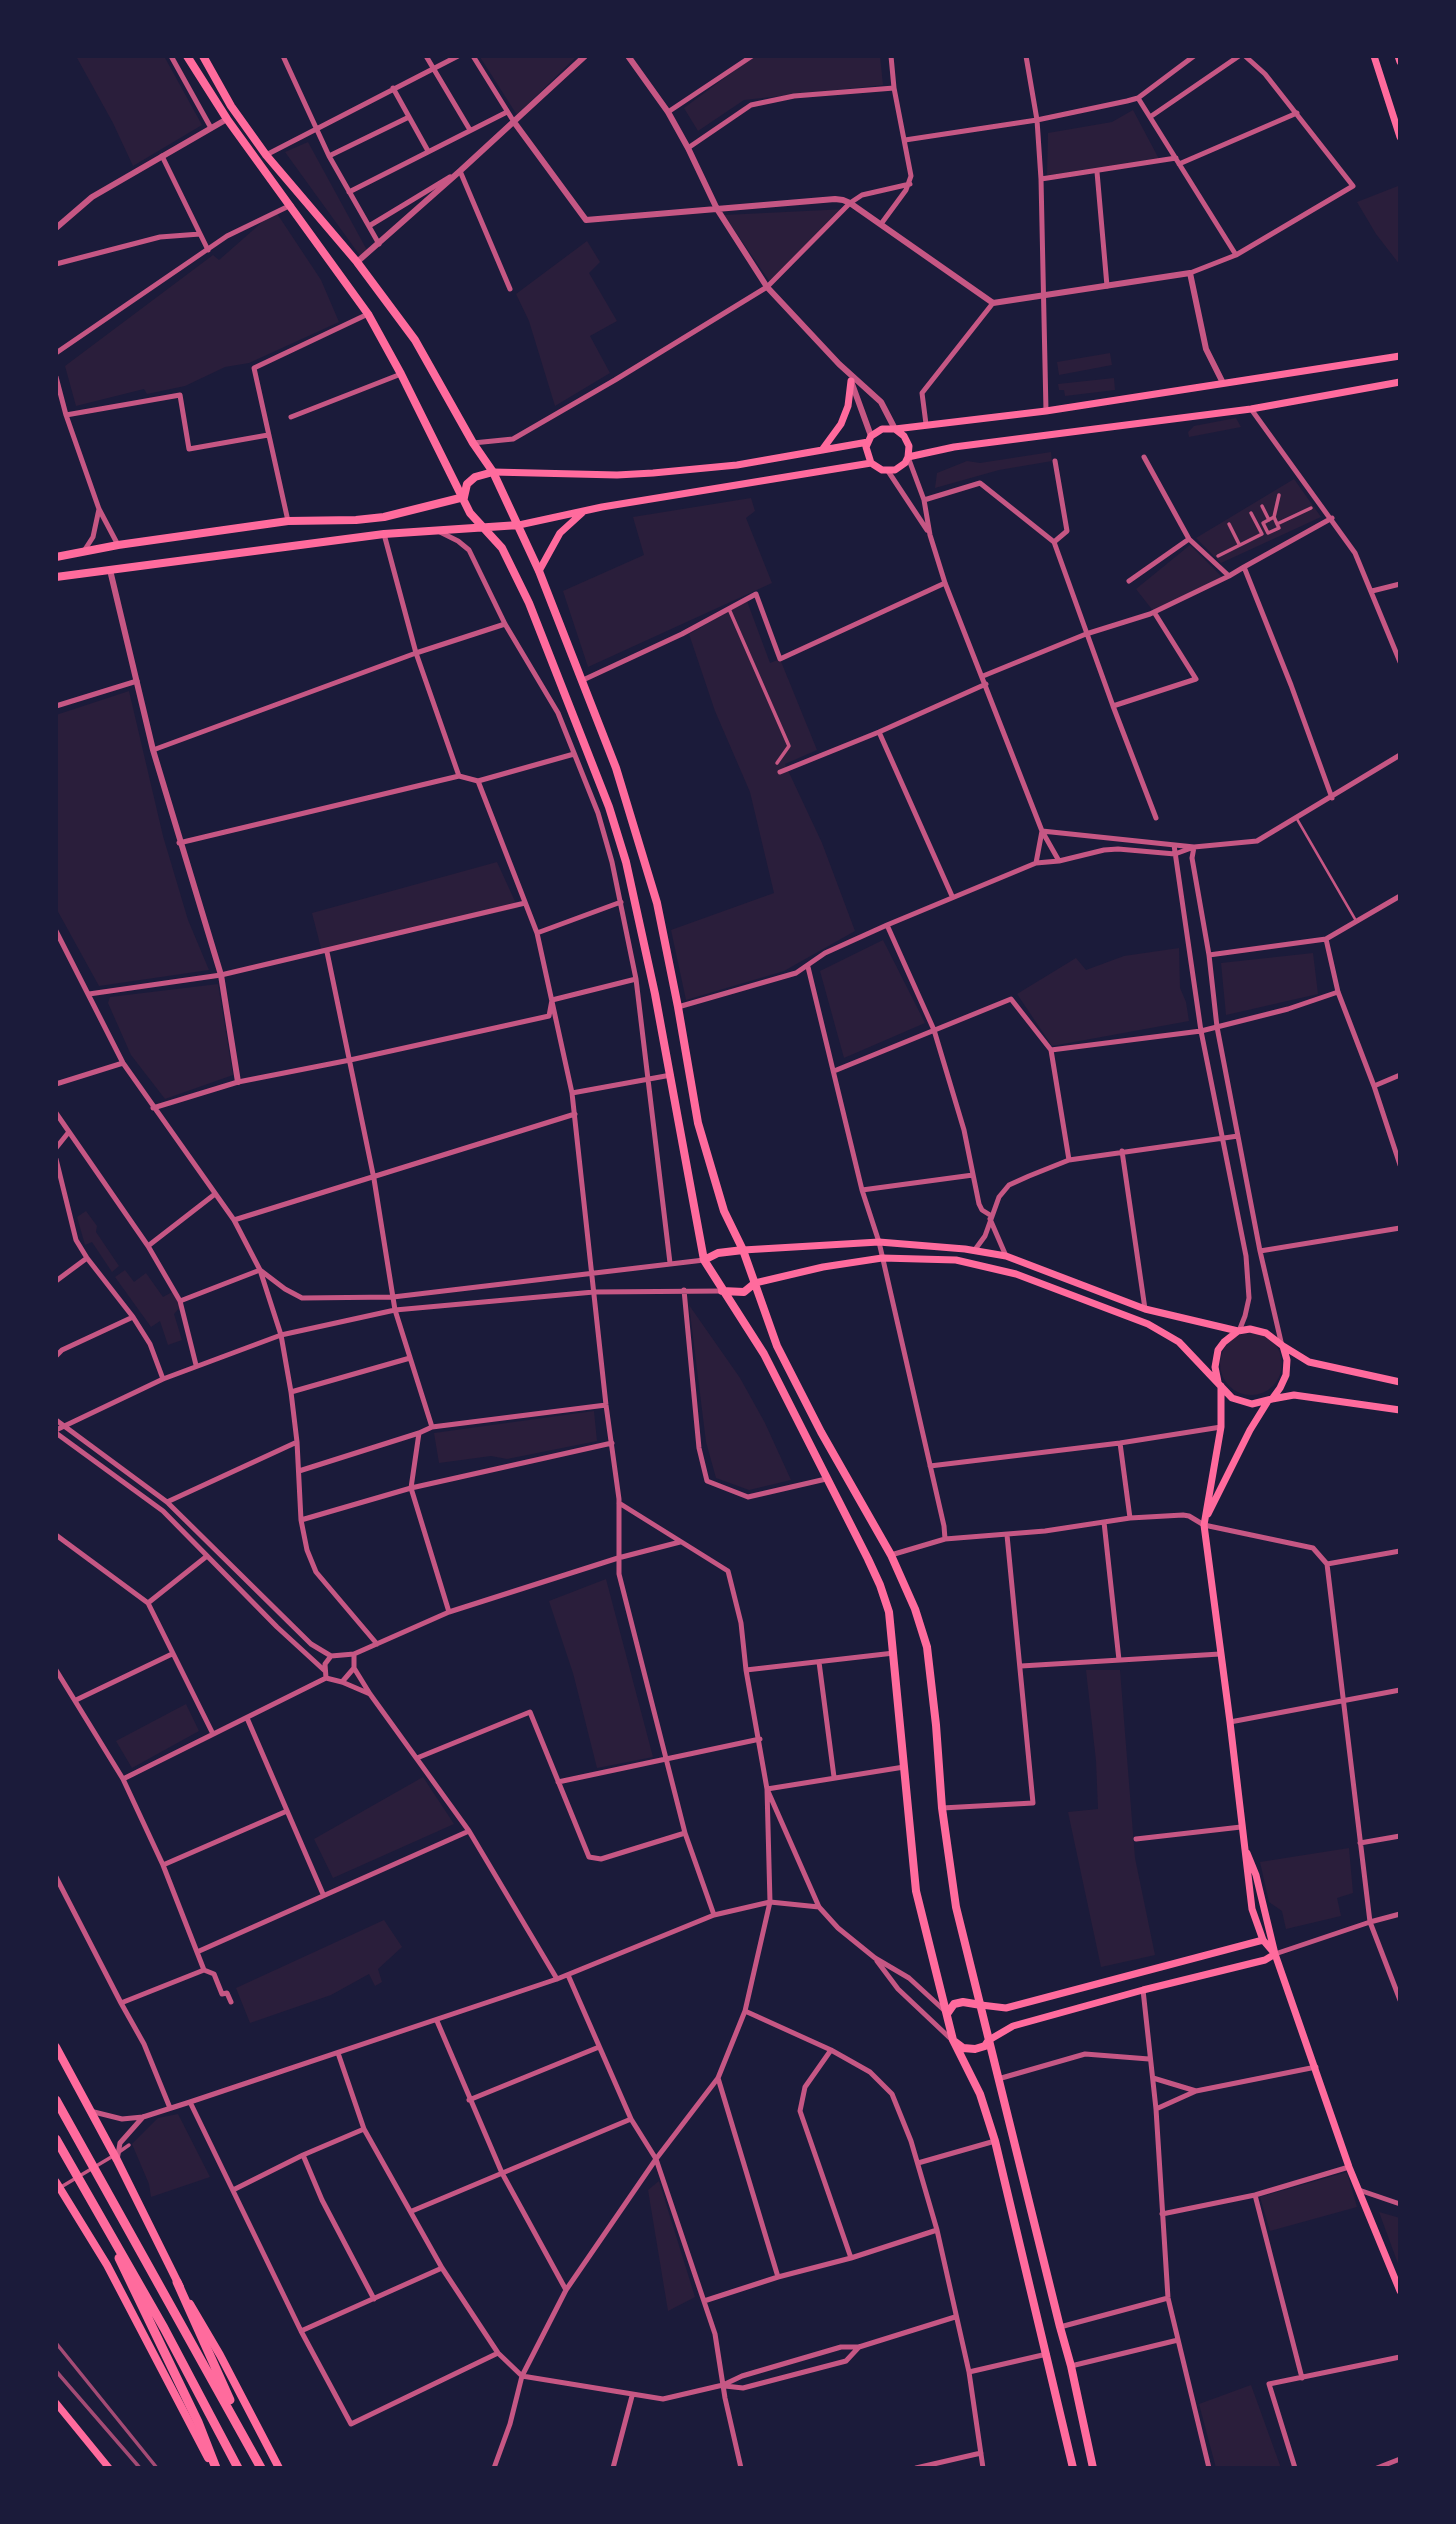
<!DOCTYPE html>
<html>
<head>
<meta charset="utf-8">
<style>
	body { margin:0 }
	#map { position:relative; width:1456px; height:2524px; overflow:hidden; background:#1b1b3a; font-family:"Roboto Serif",serif }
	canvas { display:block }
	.frame { position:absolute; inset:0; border:58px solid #1b1b3a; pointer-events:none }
</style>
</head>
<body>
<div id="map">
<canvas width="1456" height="2524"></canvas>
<div class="frame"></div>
</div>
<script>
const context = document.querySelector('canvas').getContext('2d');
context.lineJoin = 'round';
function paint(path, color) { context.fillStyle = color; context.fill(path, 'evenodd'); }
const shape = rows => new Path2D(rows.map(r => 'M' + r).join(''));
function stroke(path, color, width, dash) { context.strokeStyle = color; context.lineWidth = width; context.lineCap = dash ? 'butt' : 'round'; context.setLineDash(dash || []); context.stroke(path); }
paint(shape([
	[76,56,164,56,202,125,133,166,113,123],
	[481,56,577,56,517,115,480,57],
	[754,56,880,56,883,85,744,100,698,131,684,108],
	[1133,110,1159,159,1096,170,1047,175,1048,133,1112,122],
	[308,142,368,252,361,257,285,152],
	[1398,186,1400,193,1400,265,1376,234,1357,202],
	[847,209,772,285,724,215],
	[276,212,321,280,339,322,249,363,225,367,185,386,147,394,144,389,76,406,65,366,213,255,219,260,260,224,263,219],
	[587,241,600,262,589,273,617,321,590,336,610,373,555,406,529,321,516,294],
	[1110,353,1112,365,1059,375,1057,362],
	[1114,378,1115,390,1065,396,1064,390,1059,390,1058,384],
	[1236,418,1241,427,1189,437,1188,432,1194,426],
	[1051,452,1052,461,999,470,935,488,937,473,967,461,980,463],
	[1294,479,1321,517,1221,563,1196,538],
	[751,498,755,511,746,518,772,583,588,667,563,591,644,555,633,517],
	[1190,545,1222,577,1154,612,1136,589],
	[747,601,770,663,780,659,817,750,785,764,822,843,855,931,784,971,686,1000,671,930,774,893,750,792,715,711,689,634],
	[129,691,163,836,188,920,209,970,99,986,56,908,56,715],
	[497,862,518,908,322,952,312,913],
	[883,940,925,1023,844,1058,820,971],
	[1179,948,1180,988,1186,1002,1189,1021,1052,1046,1017,994,1076,958,1086,970,1124,956],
	[1313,953,1318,994,1226,1015,1221,963],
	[218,984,233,1075,165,1099,131,1055,108,1003,110,997],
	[86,1211,97,1226,96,1232,119,1266,112,1272,92,1242,85,1245,77,1217],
	[125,1270,134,1282,146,1273,163,1297,174,1291,182,1305,174,1314,182,1340,168,1345,160,1321,151,1327,115,1277],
	[689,1305,740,1378,765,1423,791,1480,749,1490,716,1478,706,1442],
	'1220 1364a31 31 0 1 1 62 0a31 31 0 1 1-62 0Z',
	[594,1411,597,1441,507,1459,491,1456,439,1463,434,1433],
	[606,1579,653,1757,597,1768,573,1673,549,1601],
	[1086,1670,1120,1670,1135,1858,1155,1955,1101,1967,1068,1812,1098,1809,1096,1761],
	[186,1704,199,1731,132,1768,116,1741],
	[423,1777,454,1824,333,1878,314,1839],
	[1349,1848,1353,1893,1337,1898,1341,1916,1286,1929,1282,1911,1269,1902,1260,1862],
	[384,1920,402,1947,378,1969,382,1982,375,1986,369,1974,331,1995,250,2023,236,1988],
	[178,2114,210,2177,151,2197,149,2184,132,2144,158,2118],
	[1347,2172,1357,2207,1270,2231,1260,2197],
	[659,2181,695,2297,668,2311,648,2190],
	[1379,2212,1400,2218,1400,2269],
	[1251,2385,1281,2468,1216,2468,1199,2404]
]), '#2a1e3b');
stroke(shape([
	[1297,819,1355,919]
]), '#c65784', 2.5);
stroke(shape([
	[1262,506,1269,520],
	[1274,517,1279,495],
	[1229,524,1239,544],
	[1277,524,1274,517,1263,523,1268,533,1279,528,1277,524,1311,508],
	[1218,556,1262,534,1251,513],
	[729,609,789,746,777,763],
	[119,2152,129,2145],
	[56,2190,113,2156]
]), '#c65784', 3.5);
stroke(shape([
	[171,56,211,128],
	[283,56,329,156,379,244],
	[426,56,470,130],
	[473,56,514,122],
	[1026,56,1037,120,1041,179,1046,411],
	[393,88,428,151],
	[1138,98,1236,255],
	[668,112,752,56],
	[1150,117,1239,56],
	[905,140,1037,120,1127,101,1138,98,1194,56],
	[688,148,751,105,794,96,894,88],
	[266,155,458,56],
	[162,156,208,250],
	[329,156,409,117],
	[1179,164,1297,113],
	[459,172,460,171,510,289],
	[1097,172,1107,286],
	[1041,179,1176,158],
	[349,192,507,112],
	[881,224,906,190,911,176,894,88,891,56],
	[369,226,450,177],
	[56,264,160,237,200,234],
	[1190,273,1236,255,1353,186,1265,74,1245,56],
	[56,353,227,236,291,205],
	[56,377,66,415,99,509,118,545],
	[1251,409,1355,553,1400,662],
	[66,415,180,395,189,449,268,435],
	[291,417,401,374],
	[926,424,922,393,993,303],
	[473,443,513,439,615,380,767,287,850,203,862,195,910,184],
	[908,457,924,500,930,535,945,583,1042,831,1059,861],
	[1144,457,1189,539,1229,576,1244,567,1291,685,1332,798],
	[888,471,927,530],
	[924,500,980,483,1054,542,1113,706],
	[288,521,254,368,368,314],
	[440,532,458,541,469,550,505,624,558,713,598,813,612,862,636,979,670,1263],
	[384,534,416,653,459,776],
	[1054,542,1067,531,1055,461],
	[84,551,93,537,99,509],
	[1244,567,1332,518],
	[1129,581,1189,539],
	[1372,591,1400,584],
	[1154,612,1196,679,1113,706,1156,818],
	[983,676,1086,634,1150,614,1229,576],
	[583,680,682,634,756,594,780,659,945,583],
	[56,706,137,681],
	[879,732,952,896],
	[153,750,416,653,505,624],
	[780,772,879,732,986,684],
	[478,781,537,933,572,1093,606,1405,619,1499,619,1574,685,1833,714,1915],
	[1042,831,1194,847,1257,841,1400,755],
	[179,843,459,776,478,781,574,754],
	[1174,845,1201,1031,1246,1256,1249,1298,1245,1316,1239,1331],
	[1194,847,1192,858,1209,955,1217,1027,1260,1251,1282,1346],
	[1036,863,1042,831],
	[887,925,934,1030,964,1130,979,1204,982,1210,990,1215],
	[56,931,123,1063,234,1220,260,1270,281,1335,291,1392,297,1442,301,1520,307,1550,316,1572,377,1644],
	[537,933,621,902],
	[1326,939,1338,992,1374,1086,1400,1165],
	[327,952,374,1179,395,1310,432,1427,419,1433,411,1488,449,1612],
	[1209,955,1326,939,1400,896],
	[808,967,862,1190,879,1242,944,1526,945,1539,891,1555],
	[89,994,221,975,525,903],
	[678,1007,796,973,825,953,887,925,1036,863,1059,861,1104,850,1118,849,1175,854,1194,847],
	[834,1071,1011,999,1051,1050],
	[56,1084,123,1063],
	[1374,1086,1400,1075],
	[572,1093,671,1075],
	[153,1108,238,1082,350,1060,549,1016,552,1000,636,979],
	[56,1113,148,1246,180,1301,196,1365],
	[56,1148,68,1133],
	[1122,1151,1145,1309],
	[56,1159,76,1240,87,1258,56,1281],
	[1069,1160,1051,1050,1201,1031,1288,1009,1338,992],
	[862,1190,973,1175],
	[990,1219,1006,1256],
	[234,1220,575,1114],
	[148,1246,215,1194],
	[974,1251,985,1236,999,1197,1009,1185,1029,1176,1069,1160,1238,1136],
	[1260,1251,1400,1228],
	[87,1258,133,1317,150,1344,163,1379],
	[684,1290,699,1448,707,1481,748,1497,826,1479],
	[180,1301,260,1270,285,1289,302,1298,393,1297,704,1260],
	[56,1356,62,1350,133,1317],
	[291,1392,410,1358],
	[56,1420,167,1502,311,1644,331,1656],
	[432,1427,606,1405],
	[56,1430,163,1379,281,1335,395,1310,594,1292,722,1291],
	[56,1433,163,1511,277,1627,325,1671],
	[1120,1443,1130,1518],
	[930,1466,1120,1443,1221,1427],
	[299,1471,419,1433],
	[167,1502,297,1442],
	[619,1503,728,1571,741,1623,746,1670,767,1789,819,1907,838,1928,875,1958,909,1978,945,2011],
	[301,1520,411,1488,612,1443],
	[1104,1522,1119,1660],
	[56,1535,148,1603,213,1734],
	[945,1539,1045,1531,1130,1518,1183,1515,1189,1516,1204,1525,1313,1548,1327,1564,1400,1551],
	[1327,1564,1370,1922,1400,2000],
	[148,1603,207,1556],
	[354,1654,354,1668,370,1694,469,1831,557,1979],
	[819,1662,834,1777],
	[1021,1666,1220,1654],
	[56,1670,123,1779,163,1865,204,1970,214,1974,222,1994,227,1993,231,2002],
	[746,1670,894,1653],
	[326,1678,342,1682,370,1694],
	[342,1682,354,1668],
	[76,1700,172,1654],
	[247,1718,323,1894],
	[1230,1722,1400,1690],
	[417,1758,530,1712,589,1857,601,1859,685,1833],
	[123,1779,326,1678,325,1664,331,1656,354,1654,449,1612,618,1558,680,1542],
	[558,1782,760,1739],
	[942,1808,1033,1803,1007,1535],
	[1136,1839,1241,1827],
	[1360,1843,1400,1836],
	[163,1865,287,1811],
	[56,1877,121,2003,204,1970],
	[197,1952,469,1831],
	[1275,1954,1370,1922,1400,1914],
	[877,1961,898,1989,952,2040],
	[568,1975,631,2119,656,2159,715,2334,725,2398,741,2468],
	[1143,1990,1156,2109,1168,2298,1209,2468],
	[121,2003,144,2044,170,2108],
	[745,2011,831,2050,870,2072,892,2094,911,2141,937,2230,969,2372],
	[437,2021,502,2173,566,2290],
	[831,2050,805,2087,800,2111,851,2258],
	[338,2053,364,2129,442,2268,498,2353,522,2376],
	[718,2078,778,2277],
	[1153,2078,1196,2091,1316,2067],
	[998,2079,1085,2054,1149,2059],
	[469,2100,599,2047],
	[190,2102,301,2331,442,2268],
	[1156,2109,1196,2091],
	[90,2111,122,2119,143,2117,190,2102,557,1979,714,1915,770,1902,819,1907],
	[303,2155,322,2200,374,2299],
	[117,2160,120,2143,143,2117],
	[918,2163,995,2141],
	[233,2190,303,2155,364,2129],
	[1359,2190,1400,2204],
	[1255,2195,1302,2378],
	[412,2211,631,2119],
	[1162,2214,1255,2195,1349,2167],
	[704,2301,778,2277,851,2258,937,2230],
	[1060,2327,1168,2298],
	[301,2331,351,2424,498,2353],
	[1071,2366,1178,2340],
	[522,2376,663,2399,723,2385,742,2376,841,2347,859,2347,955,2317],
	[725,2386,743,2388,846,2361,859,2347],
	[494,2468,510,2424,522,2376,566,2290,656,2159,718,2078,745,2011,770,1902,767,1789,904,1767],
	[613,2468,632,2396],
	[916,2468,981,2453],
	[983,2468,969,2372,1047,2354],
	[1295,2468,1269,2384,1400,2357],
	[1377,2468,1400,2459]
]), '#c65784', 5);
stroke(shape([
	[628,56,668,112,688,148,717,209,767,287,839,364,881,402,895,429],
	[514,122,586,220,835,199,843,200,850,203,993,303,1190,273,1206,349,1223,383],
	[56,228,92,197,227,119],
	[357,262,460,171,585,56],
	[851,381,871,436],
	[110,570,153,750,221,975,238,1082]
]), '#c65784', 6);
stroke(shape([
	[1374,56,1400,137],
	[1398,56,1400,62],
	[895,429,904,436,909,446,908,457,905,463,895,470,882,470,871,463,866,447,871,436,882,429,895,429,1046,411,1400,356],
	[822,450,841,424,848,406,851,381],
	[908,457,954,447,1251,409,1400,382],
	[493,472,617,475,653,473,737,465,868,442],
	[519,525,602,507,871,463],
	[539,571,560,533,582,513],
	[743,1250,879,1242,965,1249,1006,1256,1145,1309,1238,1331],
	[755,1283,823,1267,882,1258,956,1260,1016,1274,1148,1324,1179,1342,1232,1398,1252,1404,1272,1399,1280,1388,1286,1375,1287,1360,1283,1346],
	[1218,1382,1215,1367,1218,1350,1224,1342,1238,1331,1250,1329,1266,1333,1283,1346,1309,1362,1400,1382],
	[1221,1386,1221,1427,1204,1525,1230,1722,1252,1909,1263,1940,1275,1954],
	[1272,1399,1294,1395,1400,1410],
	[1208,1514,1250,1430,1268,1401],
	[1247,1853,1256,1875,1275,1954,1349,2167,1400,2291],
	[981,2005,1006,2008,1263,1940],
	[989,2040,1013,2026,1143,1990,1265,1960,1275,1954],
	[56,2403,109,2468]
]), '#ff6b9d', 7);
stroke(shape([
	[187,56,227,119,368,314,401,374,470,513,502,548,529,603,609,807,626,862,655,994,704,1260,764,1354,868,1559,880,1585,889,1612,916,1891,953,2040,980,2094,995,2141,1073,2468],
	[203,56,231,106,266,155,357,262,415,340,473,443,493,472,539,571,616,768,657,903,678,1007,698,1123,724,1211,743,1250,777,1346,821,1432,891,1555,915,1609,927,1647,936,1725,942,1808,956,1907,1060,2327,1071,2366,1093,2468],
	[464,497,467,484,475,477,493,472],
	[56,557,118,545,288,521,356,520,384,517,464,497],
	[56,577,384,534,519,525],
	[704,1260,718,1253,743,1250],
	[722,1291,744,1292,755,1283],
	[947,2014,954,2004,963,2002,981,2005],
	[955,2042,963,2048,975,2049,985,2046,989,2040],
	[56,2047,117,2160,180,2287],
	[56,2182,107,2265,208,2458],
	[190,2304,220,2355,279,2468]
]), '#ff6b9d', 8);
stroke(shape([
	[56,2100,261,2468],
	[56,2139,164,2328,238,2468],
	[119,2258,198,2422,216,2468],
	[177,2282,230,2400]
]), '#ff6b9d', 9);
stroke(shape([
	[56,2343,157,2468],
	[56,2371,140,2468]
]), '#a44b75', 3.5);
</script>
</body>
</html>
